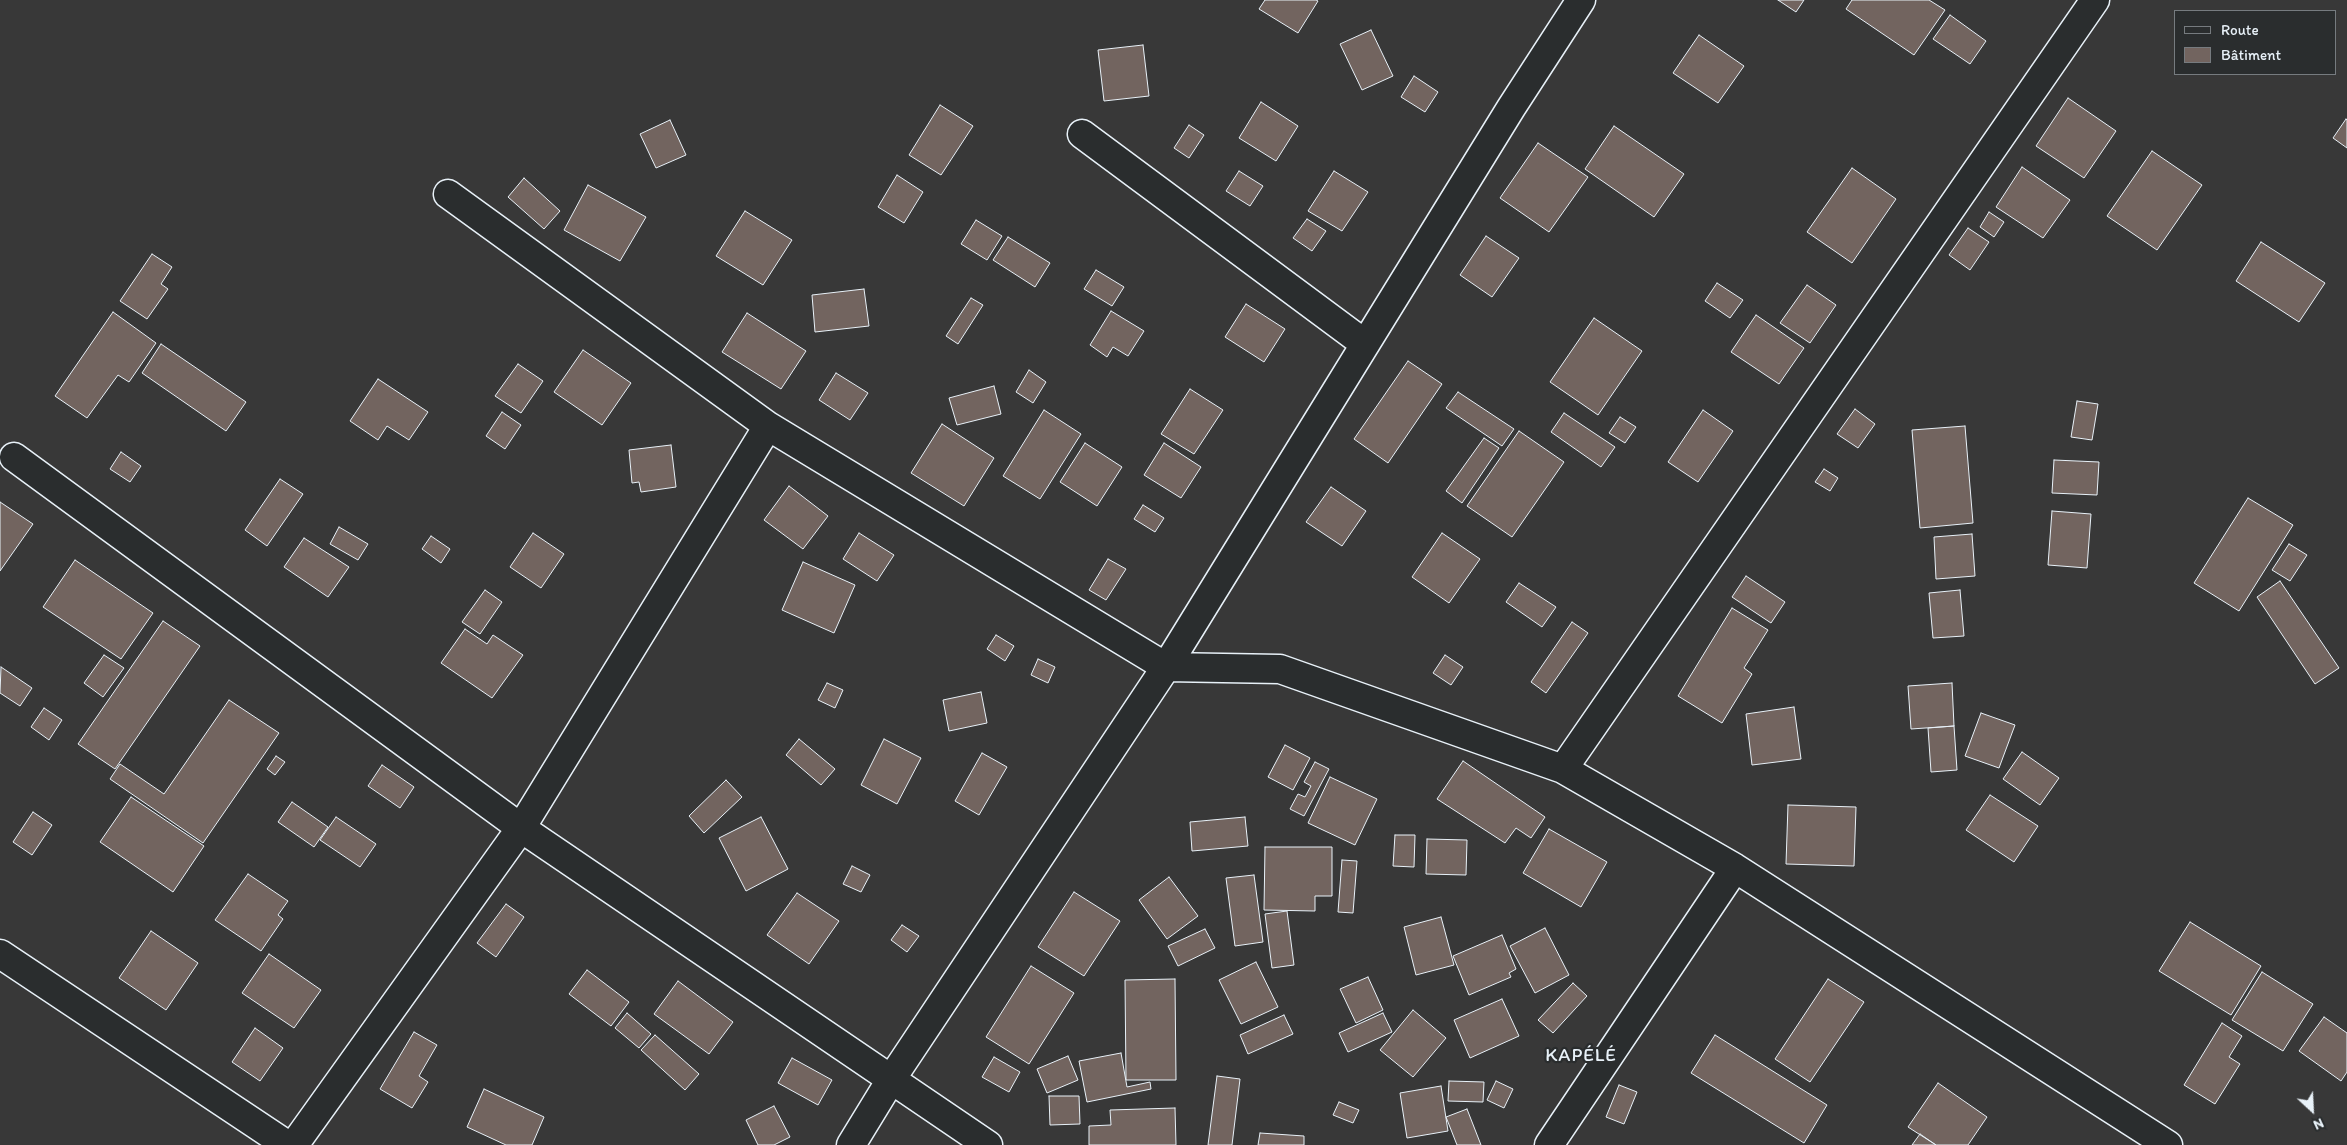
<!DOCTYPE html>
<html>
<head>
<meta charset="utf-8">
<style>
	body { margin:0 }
	#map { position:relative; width:2347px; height:1145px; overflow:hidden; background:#383838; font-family:Itim,sans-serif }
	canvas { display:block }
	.legend { position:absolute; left:2174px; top:10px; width:162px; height:65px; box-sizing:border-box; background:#2a2d2e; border:1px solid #767b7f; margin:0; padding:6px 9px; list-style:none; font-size:15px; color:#e8f1f8 }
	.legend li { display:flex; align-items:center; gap:10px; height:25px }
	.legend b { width:25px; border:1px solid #767b7f }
	.north { position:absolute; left:2287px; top:1085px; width:50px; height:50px; -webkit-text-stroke:4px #2a2d2e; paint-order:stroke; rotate:155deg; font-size:14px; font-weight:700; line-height:20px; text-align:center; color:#e8f1f8 }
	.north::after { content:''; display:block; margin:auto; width:18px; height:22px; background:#e8f1f8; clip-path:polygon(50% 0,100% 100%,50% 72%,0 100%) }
</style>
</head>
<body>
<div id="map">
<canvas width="2347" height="1145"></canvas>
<ul class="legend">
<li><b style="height:6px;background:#2a2d2e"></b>Route</li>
<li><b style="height:14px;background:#72645f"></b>Bâtiment</li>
</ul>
<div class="north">N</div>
</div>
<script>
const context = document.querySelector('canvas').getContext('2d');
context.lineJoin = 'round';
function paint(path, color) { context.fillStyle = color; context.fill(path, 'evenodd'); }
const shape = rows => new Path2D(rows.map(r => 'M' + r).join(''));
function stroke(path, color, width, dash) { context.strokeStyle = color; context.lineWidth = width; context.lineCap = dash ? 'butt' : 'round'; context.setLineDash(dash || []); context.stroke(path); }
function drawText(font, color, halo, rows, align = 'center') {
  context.font = font + ' Itim,sans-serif'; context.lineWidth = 4.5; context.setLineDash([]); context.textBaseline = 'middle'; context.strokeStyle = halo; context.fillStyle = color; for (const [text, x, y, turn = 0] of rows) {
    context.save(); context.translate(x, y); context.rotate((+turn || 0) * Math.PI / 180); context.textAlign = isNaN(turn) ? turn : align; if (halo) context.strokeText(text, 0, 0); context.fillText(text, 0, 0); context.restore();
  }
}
const building = shape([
	[1265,0,1316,0,1318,1,1298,33,1259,9,1265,0],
	[1778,0,1804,0,1796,12,1778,0],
	[1852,0,1929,0,1945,10,1914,55,1846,9,1852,0],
	[1950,15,1986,41,1970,64,1933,39,1950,15],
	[1371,30,1393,76,1362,90,1340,44,1371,30],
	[1699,35,1744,66,1718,103,1673,73,1699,35],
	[1143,45,1149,96,1104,101,1098,50,1143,45],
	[1414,76,1438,92,1425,112,1401,97,1414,76],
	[2068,98,2116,131,2084,178,2036,146,2068,98],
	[1261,102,1298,126,1276,161,1239,138,1261,102],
	[940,105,973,126,941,175,909,155,940,105],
	[2346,119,2347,120,2347,148,2333,138,2346,119],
	[670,120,686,155,656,168,640,134,670,120],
	[1189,125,1204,135,1189,158,1174,148,1189,125],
	[1614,126,1684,174,1654,217,1585,169,1614,126],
	[1538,143,1588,177,1549,232,1500,198,1538,143],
	[2152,151,2202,185,2157,250,2107,216,2152,151],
	[2022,167,2070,200,2043,238,1996,207,2022,167],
	[1852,168,1896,199,1852,263,1807,232,1852,168],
	[1239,171,1263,186,1250,206,1226,191,1239,171],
	[1334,171,1368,192,1342,231,1308,211,1334,171],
	[897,175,923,192,904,223,878,207,897,175],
	[524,178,560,211,544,229,508,197,524,178],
	[588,185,646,217,620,261,564,230,588,185],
	[745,211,792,240,763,285,716,256,745,211],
	[1989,212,2004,222,1994,237,1980,227,1989,212],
	[1307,219,1326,231,1312,251,1293,238,1307,219],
	[976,220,1002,236,987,260,961,244,976,220],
	[1968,228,1989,242,1970,270,1949,255,1968,228],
	[1486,236,1519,258,1492,297,1460,275,1486,236],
	[1008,237,1050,263,1035,287,993,260,1008,237],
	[2261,242,2325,283,2299,322,2236,281,2261,242],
	[152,254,172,267,161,284,168,289,147,319,120,301,152,254],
	[1096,270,1124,287,1112,306,1084,289,1096,270],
	[1717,283,1743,300,1730,318,1705,301,1717,283],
	[1807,285,1836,305,1810,343,1780,323,1807,285],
	[864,289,869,326,815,332,812,295,864,289],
	[971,298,983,305,958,344,946,336,971,298],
	[1246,304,1285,329,1264,362,1225,337,1246,304],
	[1111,311,1144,331,1128,356,1113,347,1107,357,1090,345,1111,311],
	[113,312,156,343,129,382,118,375,87,418,55,396,113,312],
	[747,313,806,351,781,389,722,352,747,313],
	[1756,315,1804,348,1779,384,1731,352,1756,315],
	[1594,318,1642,351,1598,415,1550,382,1594,318],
	[161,344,246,402,226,431,142,373,161,344],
	[583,350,631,383,602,425,554,392,583,350],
	[1408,361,1442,384,1388,463,1354,439,1408,361],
	[518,364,543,381,521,413,495,396,518,364],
	[1029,370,1046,382,1033,403,1016,392,1029,370],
	[836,373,868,393,850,420,819,400,836,373],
	[378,379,428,412,409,440,387,426,378,440,350,421,378,379],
	[994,386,1001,414,957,425,949,398,994,386],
	[1190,389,1223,410,1194,454,1161,434,1190,389],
	[1458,392,1514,429,1502,446,1446,408,1458,392],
	[2077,401,2098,404,2092,440,2071,437,2077,401],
	[1855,409,1875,424,1858,448,1837,434,1855,409],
	[1044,410,1081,434,1040,499,1003,476,1044,410],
	[1703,410,1733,431,1698,482,1668,462,1703,410],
	[502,412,521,425,505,449,486,436,502,412],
	[1564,413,1615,447,1601,467,1551,432,1564,413],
	[1620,417,1636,427,1625,443,1609,433,1620,417],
	[942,424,994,458,964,506,911,473,942,424],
	[1965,426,1973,523,1920,528,1912,430,1965,426],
	[1519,431,1564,462,1512,537,1467,506,1519,431],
	[1484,438,1499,448,1462,503,1446,491,1484,438],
	[1085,443,1122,467,1097,506,1060,482,1085,443],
	[1164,443,1201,467,1181,498,1144,475,1164,443],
	[671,445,676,487,641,492,639,482,632,483,629,450,671,445],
	[121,452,141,466,130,482,110,469,121,452],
	[2054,460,2099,462,2097,495,2052,493,2054,460],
	[1824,469,1838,478,1830,491,1815,482,1824,469],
	[280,479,303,494,267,546,245,530,280,479],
	[789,486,828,516,803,549,764,520,789,486],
	[1331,487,1366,511,1342,546,1306,522,1331,487],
	[2248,498,2293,525,2239,611,2194,583,2248,498],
	[0,502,33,524,0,571,0,502],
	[1143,505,1164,518,1155,532,1134,519,1143,505],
	[2052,511,2091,514,2087,568,2048,565,2052,511],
	[339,527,368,544,358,560,330,544,339,527],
	[533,533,564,554,541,588,510,567,533,533],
	[859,533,894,555,877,581,843,559,859,533],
	[1442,533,1480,559,1449,603,1412,577,1442,533],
	[1972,534,1975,576,1936,579,1934,537,1972,534],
	[431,536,450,549,441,563,422,549,431,536],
	[304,538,349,567,328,597,284,567,304,538],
	[2289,544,2307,555,2290,581,2272,570,2289,544],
	[1108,559,1126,569,1106,600,1089,590,1108,559],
	[75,560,153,613,121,659,43,607,75,560],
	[803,562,855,585,834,633,782,610,803,562],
	[1746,576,1785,602,1771,623,1732,597,1746,576],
	[2280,581,2339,668,2315,684,2257,597,2280,581],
	[1519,583,1556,607,1542,627,1506,602,1519,583],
	[485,590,502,602,480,634,462,622,485,590],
	[1960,590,1964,636,1933,638,1929,593,1960,590],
	[1732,608,1768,630,1744,668,1752,674,1722,723,1678,696,1732,608],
	[163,621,200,646,115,769,78,744,163,621],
	[1572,622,1588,633,1546,693,1531,682,1572,622],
	[465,629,487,644,493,635,523,655,492,698,441,663,465,629],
	[996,635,1014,646,1005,661,987,649,996,635],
	[104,655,124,668,103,697,84,683,104,655],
	[1445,655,1463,667,1451,685,1433,673,1445,655],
	[1038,659,1055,667,1048,683,1031,675,1038,659],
	[1,667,32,688,20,706,0,693,1,667],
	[827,683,843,690,835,708,818,700,827,683],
	[1952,683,1954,726,1911,729,1908,686,1952,683],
	[981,692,987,723,949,731,943,700,981,692],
	[229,700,279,733,203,843,110,779,120,764,164,794,229,700],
	[1794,707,1801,759,1752,765,1746,714,1794,707],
	[44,708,62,720,49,740,31,727,44,708],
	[1981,713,2015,725,1999,768,1965,756,1981,713],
	[1954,726,1957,770,1931,772,1928,728,1954,726],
	[799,739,835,769,821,785,786,755,799,739],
	[884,739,921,758,897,804,861,785,884,739],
	[1285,745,1310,758,1293,790,1268,777,1285,745],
	[2022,752,2059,778,2040,805,2003,779,2022,752],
	[982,753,1007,767,979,815,955,801,982,753],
	[276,756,285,762,275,775,267,769,276,756],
	[1463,761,1545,817,1531,838,1516,828,1505,843,1437,799,1463,761],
	[1315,762,1329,769,1304,816,1290,809,1298,794,1305,797,1311,786,1304,782,1315,762],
	[382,765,414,787,400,808,368,786,382,765],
	[1330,777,1377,799,1355,845,1308,823,1330,777],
	[726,780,742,797,704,833,689,816,726,780],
	[1990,795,2038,826,2014,862,1966,830,1990,795],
	[131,797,204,846,173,892,100,842,131,797],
	[292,802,328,827,314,847,278,822,292,802],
	[1788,805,1856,807,1854,866,1786,864,1788,805],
	[33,812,52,825,32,855,13,842,33,812],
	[336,817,376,844,360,867,320,840,336,817],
	[761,817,788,869,746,891,719,838,761,817],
	[1245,817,1248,846,1192,851,1190,822,1245,817],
	[1549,829,1607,862,1581,907,1523,873,1549,829],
	[1395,835,1415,835,1414,867,1393,866,1395,835],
	[1427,839,1467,840,1466,875,1426,874,1427,839],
	[1265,847,1332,847,1332,896,1315,896,1315,911,1264,910,1265,847],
	[1342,860,1357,861,1353,913,1338,912,1342,860],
	[852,866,870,875,861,892,843,884,852,866],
	[248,874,288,901,278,915,283,919,261,951,215,920,248,874],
	[1254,875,1263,942,1235,946,1226,878,1254,875],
	[1169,877,1198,916,1167,939,1139,900,1169,877],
	[1074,892,1120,921,1084,976,1038,947,1074,892],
	[797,893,839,921,809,964,767,935,797,893],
	[506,904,524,917,496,957,477,943,506,904],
	[1287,911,1294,965,1272,968,1265,914,1287,911],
	[1441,917,1454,965,1416,975,1404,927,1441,917],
	[2190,922,2261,966,2231,1015,2159,971,2190,922],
	[902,925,919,936,907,952,891,940,902,925],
	[1545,928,1569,975,1535,993,1510,946,1545,928],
	[1205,929,1215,948,1178,966,1168,946,1205,929],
	[151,931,198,963,166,1010,119,978,151,931],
	[1502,935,1516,969,1509,973,1511,977,1469,995,1453,956,1502,935],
	[269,954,321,990,294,1028,242,993,269,954],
	[1256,962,1278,1007,1241,1024,1219,980,1256,962],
	[1031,966,1074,993,1029,1064,986,1037,1031,966],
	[587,970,629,1002,611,1026,569,994,587,970],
	[2262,972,2313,1004,2283,1051,2232,1020,2262,972],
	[1368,977,1383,1010,1356,1023,1340,989,1368,977],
	[1175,979,1176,1080,1126,1080,1125,980,1175,979],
	[1828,979,1864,1002,1810,1082,1775,1059,1828,979],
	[678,981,733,1022,709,1054,654,1014,678,981],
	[1573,983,1587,996,1553,1033,1538,1020,1573,983],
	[1502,999,1519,1036,1470,1058,1454,1020,1502,999],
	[1413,1010,1446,1038,1413,1077,1380,1050,1413,1010],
	[627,1013,651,1034,639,1048,615,1028,627,1013],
	[1383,1013,1392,1032,1348,1052,1339,1033,1383,1013],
	[1284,1015,1293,1034,1248,1054,1240,1035,1284,1015],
	[2324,1017,2347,1033,2347,1072,2341,1081,2299,1051,2324,1017],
	[2222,1023,2242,1036,2229,1057,2240,1064,2215,1104,2184,1085,2222,1023],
	[255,1028,283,1048,260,1081,232,1062,255,1028],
	[414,1032,437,1045,419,1076,428,1082,412,1108,380,1089,414,1032],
	[655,1035,699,1074,685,1090,641,1050,655,1035],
	[1715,1035,1827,1105,1804,1143,1691,1073,1715,1035],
	[1121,1053,1127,1087,1150,1082,1151,1089,1087,1102,1079,1061,1121,1053],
	[1068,1056,1078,1080,1047,1093,1037,1069,1068,1056],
	[994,1057,1020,1072,1009,1092,982,1077,994,1057],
	[792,1058,832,1080,818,1105,778,1083,792,1058],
	[1217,1076,1240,1079,1232,1145,1208,1145,1217,1076],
	[1449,1081,1484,1082,1483,1102,1448,1101,1449,1081],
	[1496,1081,1513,1089,1504,1108,1487,1100,1496,1081],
	[1938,1083,1987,1117,1968,1145,1936,1145,1908,1127,1938,1083],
	[1619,1085,1637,1092,1624,1124,1606,1117,1619,1085],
	[1441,1086,1448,1131,1407,1138,1400,1093,1441,1086],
	[484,1089,544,1117,532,1145,506,1145,467,1127,484,1089],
	[1049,1096,1079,1096,1080,1124,1050,1125,1049,1096],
	[1339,1102,1359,1110,1353,1123,1333,1115,1339,1102],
	[774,1106,790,1137,774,1145,758,1145,746,1120,774,1106],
	[1175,1108,1176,1145,1089,1145,1089,1126,1111,1125,1110,1110,1175,1108],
	[1467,1109,1481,1145,1457,1145,1446,1117,1467,1109],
	[1260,1133,1304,1136,1304,1145,1258,1145,1260,1133],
	[1920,1134,1936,1145,1912,1145,1920,1134]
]);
paint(building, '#72645f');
stroke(building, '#e8f1f8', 1);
const minor = shape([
	[1082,134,1365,344],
	[448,194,768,426,1166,667,1280,669,1563,769,1735,868,2168,1145],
	[14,457,521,828,988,1145],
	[1563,769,2095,0],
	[0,954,287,1145],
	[294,1145,521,828,768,426],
	[851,1145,892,1078,1166,667,1511,108,1581,0],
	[1549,1145,1735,868]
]);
stroke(minor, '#e8f1f8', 31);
stroke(minor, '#2a2d2e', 28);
context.letterSpacing = '1px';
drawText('19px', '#e8f1f8', '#2a2d2e', [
	["KAPÉLÉ",1581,1056]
]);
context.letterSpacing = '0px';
</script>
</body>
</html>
